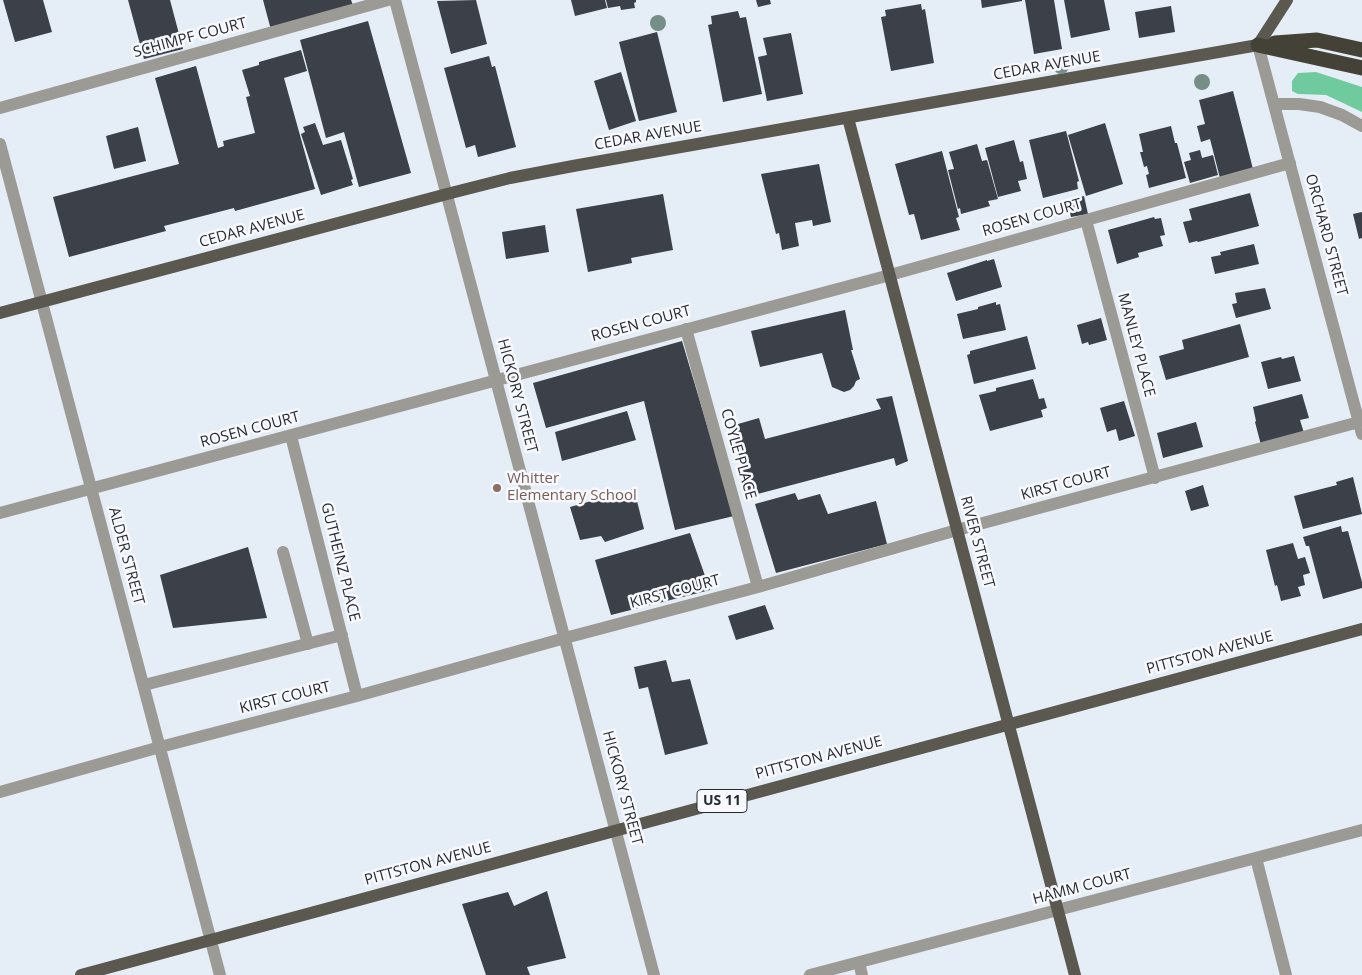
<!DOCTYPE html>
<html>
<head>
<meta charset="utf-8">
<style>
	body { margin:0 }
	canvas { display:block; background:#e5edf7 }
</style>
</head>
<body>
<canvas width="1362" height="975"></canvas>
<script>
const context = document.querySelector('canvas').getContext('2d');
context.lineJoin = 'round';
function paint(path, color) { context.fillStyle = color; context.fill(path, 'evenodd'); }
const shape = rows => new Path2D(rows.map(r => 'M' + r).join(''));
function stroke(path, color, width, dash) { context.strokeStyle = color; context.lineWidth = width; context.lineCap = dash ? 'butt' : 'round'; context.setLineDash(dash || []); context.stroke(path); }
function drawText(font, color, halo, rows, align = 'center') {
  context.font = font + ' "Open Sans",sans-serif'; context.lineWidth = 5; context.setLineDash([]); context.textBaseline = 'middle'; context.strokeStyle = halo; context.fillStyle = color; for (const [text, x, y, turn = 0] of rows) {
    context.save(); context.translate(x, y); context.rotate((+turn || 0) * Math.PI / 180); context.textAlign = isNaN(turn) ? turn : align; if (halo) context.strokeText(text, 0, 0); context.fillText(text, 0, 0); context.restore();
  }
}
paint(shape([
	[1316,72,1362,87,1362,112,1326,95,1298,94,1292,91,1292,81,1298,73]
]), '#6fcb9d');
paint(shape([
	[3,0,43,0,52,32,15,42],
	[128,0,170,0,183,49,144,59],
	[263,0,351,0,354,8,271,30],
	[476,0,487,44,451,54,437,1],
	[571,0,605,0,607,8,575,16],
	[606,0,636,0,636,2,634,3,635,8,621,10,620,6,608,8],
	[756,0,770,0,771,4,758,7],
	[981,0,1022,0,1022,1,982,8],
	[1025,0,1054,0,1062,49,1034,54],
	[1064,0,1104,0,1110,30,1071,38],
	[921,4,922,10,925,9,934,63,891,71,881,17,886,16,885,10],
	[1171,6,1175,32,1139,38,1135,12],
	[738,11,740,18,746,17,762,94,723,102,708,25,712,24,711,16],
	[368,21,411,173,359,187,344,132,326,138,300,40],
	[657,32,677,112,639,121,619,42],
	[791,33,803,94,767,101,758,57,767,55,763,38],
	[301,50,307,71,284,78,315,189,235,211,234,208,164,226,166,231,69,257,53,197,179,164,155,78,196,66,218,148,224,146,223,141,255,133,246,97,250,96,242,70,259,65,259,62],
	[489,56,492,67,495,66,516,147,478,157,475,145,466,148,444,68],
	[621,72,636,121,609,130,594,81],
	[1233,91,1253,169,1220,178,1210,139,1201,142,1197,126,1205,124,1199,100],
	[315,123,323,145,341,140,353,179,351,180,353,185,321,195,301,134,305,132,303,127],
	[1105,123,1123,184,1086,196,1068,135],
	[1171,126,1175,143,1177,143,1186,178,1149,188,1146,175,1149,174,1147,166,1144,167,1140,152,1143,152,1139,134],
	[138,127,146,161,114,169,106,136],
	[1066,131,1079,181,1077,182,1078,189,1043,198,1029,140],
	[1014,140,1020,162,1023,161,1027,179,1018,181,1021,191,998,197,985,148],
	[977,144,982,161,987,160,998,199,988,201,990,206,961,214,960,208,958,209,948,170,954,169,949,152],
	[1200,150,1202,158,1213,155,1218,175,1190,183,1184,162,1191,160,1189,153],
	[942,151,959,217,956,218,960,230,921,240,914,214,909,215,895,164],
	[819,164,831,222,813,226,812,220,795,223,799,246,782,250,779,233,776,234,761,174],
	[1250,193,1259,226,1198,242,1197,241,1189,243,1183,222,1192,220,1189,209],
	[663,194,673,250,631,258,632,263,588,272,576,209],
	[1084,196,1088,214,1071,217,1067,201],
	[1362,212,1362,238,1359,239,1353,214],
	[1154,217,1155,219,1161,218,1165,235,1160,236,1163,246,1138,253,1139,257,1117,264,1108,230],
	[545,225,549,252,506,259,502,232],
	[1254,244,1259,264,1215,274,1211,257,1221,255,1220,252],
	[994,259,1002,287,956,301,947,273,987,260,987,261],
	[1265,288,1271,309,1236,318,1232,304,1237,303,1235,293],
	[996,302,996,305,1000,304,1006,330,963,339,957,314,978,309,978,307],
	[845,310,853,350,851,350,860,379,856,381,854,386,850,390,844,392,832,387,822,353,760,367,751,331],
	[1101,318,1107,340,1089,345,1088,342,1082,344,1077,325],
	[1240,324,1249,357,1166,380,1159,356,1184,349,1182,340],
	[1027,336,1036,369,974,384,967,355,970,354,970,351],
	[682,341,734,516,675,530,644,401,546,428,533,383],
	[1294,356,1301,381,1268,389,1261,362,1281,357,1282,359],
	[1033,379,1039,399,1044,398,1047,408,1041,410,1043,417,990,431,979,395,996,391,996,388],
	[1302,394,1309,418,1300,420,1304,433,1261,445,1255,422,1256,421,1253,407],
	[892,396,908,461,896,466,894,458,750,496,731,426,759,418,765,439,881,409,876,399],
	[1124,401,1135,436,1119,441,1116,429,1107,432,1100,408],
	[627,411,636,440,562,461,555,432],
	[1196,422,1203,447,1163,458,1157,433],
	[1353,477,1362,514,1303,529,1294,496,1337,485,1336,482],
	[1203,485,1209,506,1191,511,1185,491],
	[634,489,644,529,605,542,601,536,580,540,570,507],
	[795,493,798,500,820,494,828,514,876,501,887,544,776,573,755,504],
	[1341,526,1342,532,1348,531,1362,582,1362,588,1323,599,1309,546,1306,546,1303,537],
	[690,533,710,590,611,615,595,560],
	[1293,543,1298,559,1305,557,1310,573,1303,575,1305,585,1298,587,1301,596,1281,601,1277,585,1275,586,1266,550],
	[248,547,267,618,173,628,160,575],
	[765,605,774,629,736,640,728,616],
	[666,660,672,682,690,679,708,744,665,755,648,687,639,689,634,667],
	[547,891,566,958,527,967,530,975,486,975,462,904,508,892,514,906]
]), '#3b4049');
stroke(shape([
	[395,0,654,975],
	[1258,45,1362,434],
	[1274,104,1299,104,1320,107,1342,115,1362,126],
	[0,108,388,0],
	[0,144,220,975],
	[1086,220,1155,478],
	[686,329,758,587],
	[291,436,357,696],
	[0,513,890,275,1290,163],
	[283,552,308,644],
	[144,685,342,635],
	[0,792,160,747,357,696,565,638,758,587,957,530,1359,422],
	[1256,858,1286,975],
	[859,962,862,975],
	[810,975,1362,830]
]), '#9c9a95', 12);
stroke(shape([
	[848,118,1075,975],
	[0,313,447,194,510,178,573,166,1258,45,1287,0],
	[81,975,1362,629]
]), '#5a584f', 12);
stroke(shape([
	[1275,43,1317,40,1362,50],
	[1258,45,1362,68]
]), '#444137', 15);
context.fillStyle = '#758e88';
for (const [x, y] of [
	[658,23],
	[1061,66],
	[1202,82]
]) { context.beginPath(); context.arc(x, y, 8, 0, 2 * Math.PI); context.fill(); }
for (const [x, y, r, color] of [
	[497,488,5,"#8d6e63"]
]) { const dot = new Path2D(); dot.arc(x, y, r, 0, 2 * Math.PI); context.fillStyle = color; context.fill(dot); stroke(dot, '#f7f9fe', 2); }
for (const [x, y, w] of [
	[722,801,50]
]) { const box = new Path2D(); box.roundRect(x - w / 2, y - 11.5, w, 23, 4); context.fillStyle = '#f7f9fe'; context.fill(box); stroke(box, '#272a2e', 1); }
drawText('bold 14px', '#272a2e', null, [
	["US 11",722,801]
]);
drawText('15px', '#272a2e', '#f7f9fe', [
	["SCHIMPF COURT",190,38,-15],
	["CEDAR AVENUE",1047,66,-10],
	["CEDAR AVENUE",648,136,-10],
	["ROSEN COURT",1032,218,-16],
	["CEDAR AVENUE",252,229,-15],
	["ORCHARD STREET",1326,235,75],
	["ROSEN COURT",641,324,-15],
	["MANLEY PLACE",1136,345,75],
	["HICKORY STREET",517,396,75],
	["ROSEN COURT",250,430,-15],
	["COYLE PLACE",738,454,74],
	["KIRST COURT",1066,484,-15],
	["RIVER STREET",977,542,75],
	["ALDER STREET",126,556,75],
	["GUTHEINZ PLACE",340,562,76],
	["KIRST COURT",675,592,-15],
	["PITTSTON AVENUE",1210,653,-15],
	["KIRST COURT",285,698,-14],
	["PITTSTON AVENUE",819,758,-15],
	["HICKORY STREET",622,788,75],
	["PITTSTON AVENUE",428,864,-15],
	["HAMM COURT",1082,887,-15]
]);
drawText('15px', '#785e54', '#f7f9fe', [
	["Whitter",507,479],
	["Elementary School",507,496]
], 'left');
</script>
</body>
</html>
